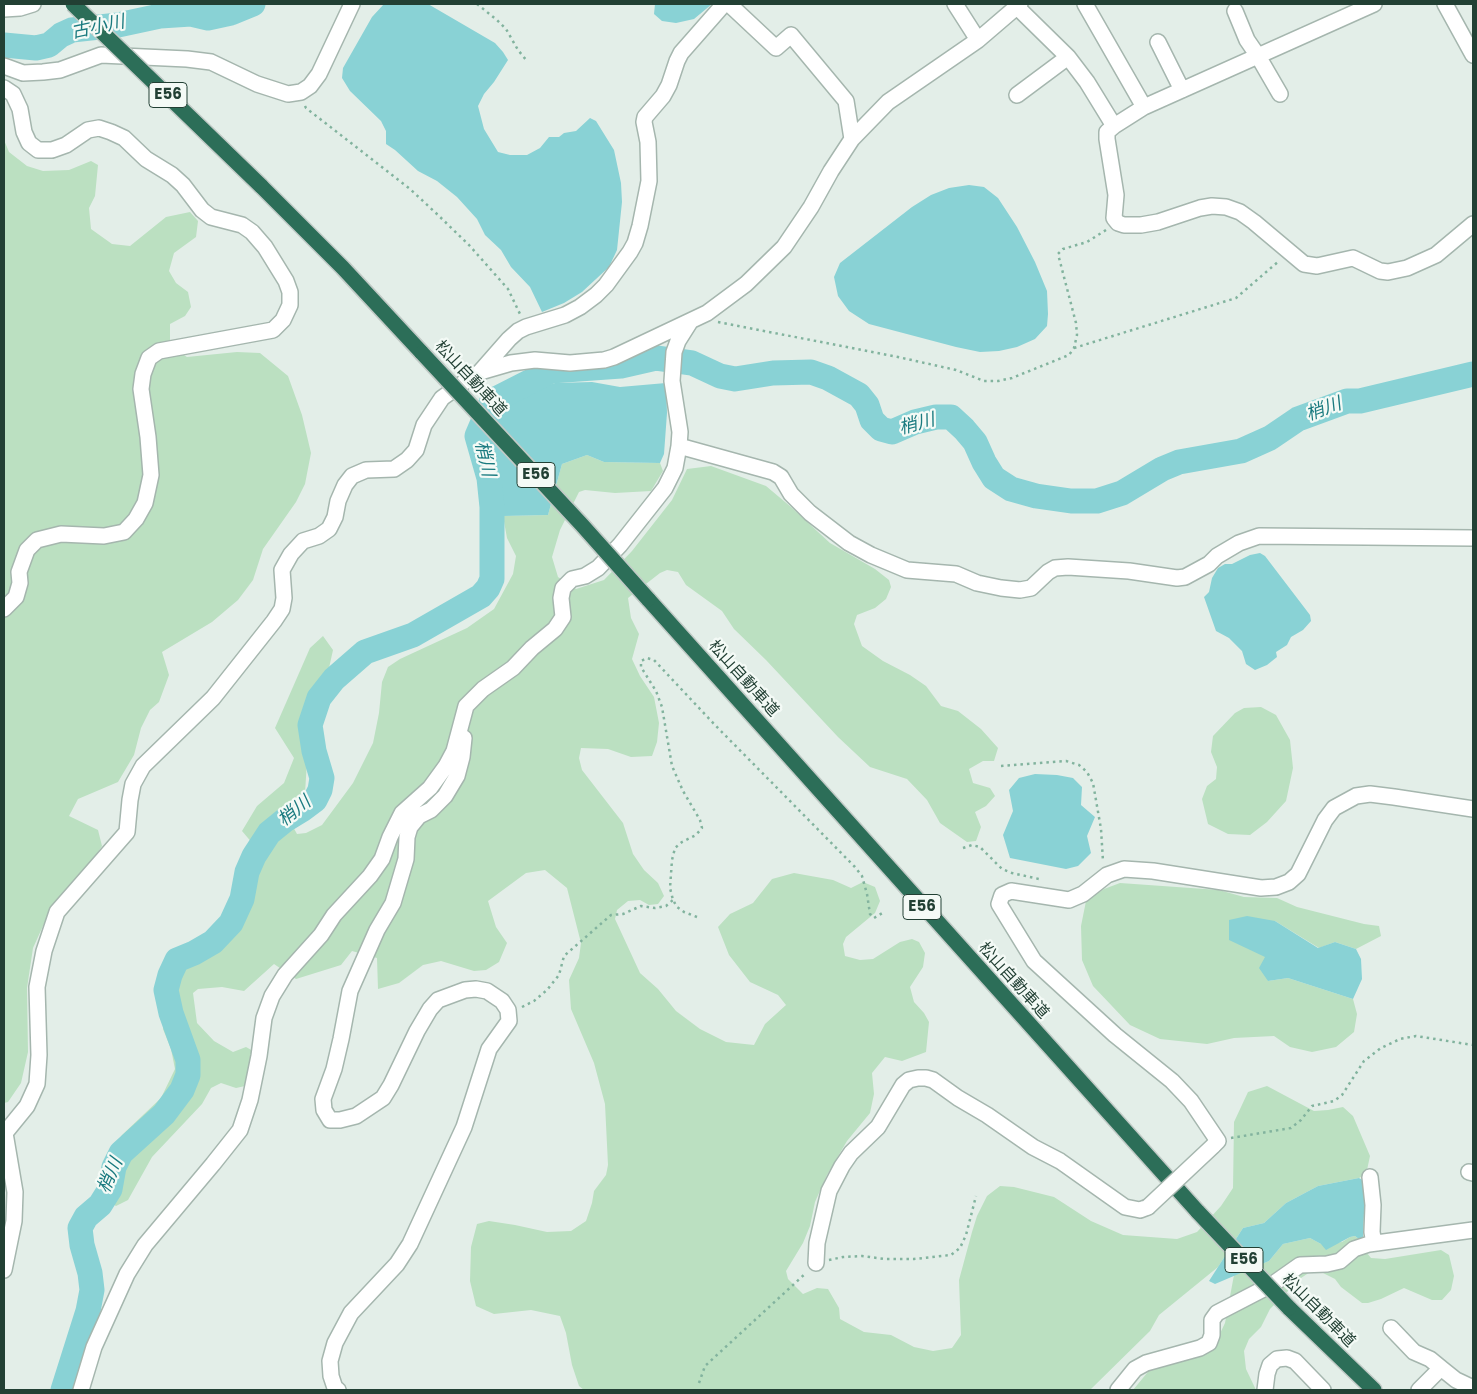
<!DOCTYPE html>
<html>
<head>
<meta charset="utf-8">
<style>
	body { margin:0 }
	#map { position:relative; width:1477px; height:1394px; overflow:hidden; background:#e3eee8; font-family:Poppins,sans-serif }
	canvas { display:block }
	.frame { position:absolute; inset:0; border:5px solid #224034; pointer-events:none }
</style>
</head>
<body>
<div id="map">
<canvas width="1477" height="1394"></canvas>
<div class="frame"></div>
</div>
<script>
const context = document.querySelector('canvas').getContext('2d');
context.lineJoin = 'round';
function paint(path, color) { context.fillStyle = color; context.fill(path, 'evenodd'); }
const shape = rows => new Path2D(rows.map(r => 'M' + r).join(''));
function stroke(path, color, width, dash) { context.strokeStyle = color; context.lineWidth = width; context.lineCap = dash ? 'butt' : 'round'; context.setLineDash(dash || []); context.stroke(path); }
function drawText(font, color, halo, rows, align = 'center') {
  context.font = font + ' Poppins,"Noto Sans JP",sans-serif'; context.lineWidth = 4.5; context.setLineDash([]); context.textBaseline = 'middle'; context.strokeStyle = halo; context.fillStyle = color; for (const [text, x, y, turn = 0] of rows) {
    context.save(); context.translate(x, y); context.rotate((+turn || 0) * Math.PI / 180); context.textAlign = isNaN(turn) ? turn : align; if (halo) context.strokeText(text, 0, 0); context.fillText(text, 0, 0); context.restore();
  }
}
paint(shape([
	[4,140,9,152,27,166,43,171,69,170,91,161,98,165,95,196,89,208,91,229,112,244,130,246,166,217,190,212,198,221,196,237,174,253,169,271,176,283,188,292,191,307,185,316,170,324,170,346,187,357,237,352,260,353,288,376,302,415,311,453,305,484,296,502,263,549,253,580,238,600,212,622,162,652,169,675,159,702,150,710,141,728,134,755,118,782,78,799,69,816,98,830,102,846,94,858,52,906,33,948,27,988,28,1052,21,1083,8,1102,4,1103],
	[587,455,604,462,660,463,663,471,651,491,615,493,585,490,579,492,560,530,552,557,558,577,576,589,604,580,632,551,672,500,687,469,711,466,766,486,791,507,830,543,875,569,889,580,891,587,886,599,875,608,857,615,854,624,862,646,883,661,910,675,926,686,941,706,958,711,981,729,998,748,994,761,983,761,969,769,973,783,990,788,995,796,986,806,975,812,981,827,976,841,967,842,940,823,927,800,907,779,870,767,838,737,766,660,734,629,722,611,686,585,678,572,667,570,660,573,628,598,631,618,639,634,632,659,640,676,654,697,659,723,657,742,652,756,631,757,608,749,581,748,579,758,582,770,623,823,633,854,644,870,658,883,664,896,658,904,649,905,640,900,628,901,617,910,615,919,640,973,658,989,676,1011,700,1029,726,1042,754,1045,765,1024,786,1005,778,995,750,982,729,955,718,927,730,914,753,903,772,879,794,873,833,880,851,888,863,882,875,887,880,901,875,913,846,937,843,944,845,956,860,960,873,959,900,942,912,939,919,942,925,953,923,967,910,987,914,1002,924,1013,929,1022,926,1052,902,1061,885,1057,872,1073,874,1094,870,1113,847,1141,827,1175,815,1202,810,1226,803,1243,786,1271,788,1279,803,1294,817,1288,828,1289,839,1308,840,1319,864,1332,891,1335,914,1347,933,1351,952,1348,961,1335,959,1280,972,1232,977,1216,987,1196,1000,1186,1014,1187,1054,1197,1091,1221,1123,1235,1177,1239,1197,1232,1221,1206,1233,1188,1234,1122,1248,1092,1267,1086,1314,1111,1328,1110,1343,1107,1353,1116,1370,1156,1367,1170,1364,1175,1359,1178,1318,1186,1286,1203,1264,1223,1243,1228,1218,1267,1159,1315,1150,1331,1090,1390,584,1390,579,1386,572,1365,566,1333,560,1316,531,1310,494,1314,476,1306,470,1281,471,1247,477,1224,489,1221,515,1225,547,1232,571,1231,586,1221,592,1203,594,1191,606,1175,608,1165,605,1104,594,1063,571,1009,569,980,579,958,581,943,567,888,545,870,526,873,488,901,496,927,507,943,499,962,486,970,474,971,441,961,423,965,399,983,378,989,377,958,352,951,341,965,296,979,274,964,244,991,222,987,198,989,193,993,197,1023,214,1041,233,1052,246,1047,253,1051,245,1086,236,1088,221,1083,211,1088,202,1104,152,1157,128,1200,116,1206,104,1199,99,1189,109,1154,122,1135,161,1098,175,1069,171,1049,163,1029,168,994,175,963,193,948,212,935,226,918,241,889,259,866,259,851,242,831,257,806,284,783,294,758,275,728,310,648,323,636,333,650,329,668,312,701,304,711,302,723,308,746,305,793,294,808,290,817,292,825,297,834,306,833,322,825,353,783,373,743,379,713,382,682,388,667,400,659,467,628,494,609,513,574,516,556,507,538,503,516,548,515,562,464],
	[1261,707,1276,715,1290,740,1293,768,1286,801,1267,822,1250,835,1228,834,1208,824,1202,799,1207,786,1216,779,1217,767,1211,752,1213,736,1235,713,1244,708],
	[1120,883,1219,890,1244,897,1277,898,1297,907,1364,924,1379,926,1381,936,1356,949,1335,942,1319,948,1275,921,1265,957,1268,981,1288,978,1353,999,1357,1014,1354,1032,1336,1047,1312,1052,1290,1047,1274,1036,1234,1038,1207,1044,1160,1039,1130,1025,1093,986,1082,960,1081,926,1086,901,1104,889],
	[1355,1236,1359,1239,1362,1247,1371,1258,1385,1259,1441,1250,1449,1255,1454,1276,1451,1290,1442,1300,1432,1300,1404,1288,1381,1299,1368,1303,1362,1303,1341,1287,1335,1279,1319,1271,1310,1272,1295,1282,1289,1290,1270,1309,1261,1327,1249,1339,1244,1351,1246,1369,1256,1390,1133,1390,1152,1367,1215,1344,1225,1323,1234,1275,1269,1261,1283,1244,1310,1238,1321,1244,1342,1242,1350,1237]
]), '#bbe0c1');
paint(shape([
	[384,4,428,4,495,43,503,52,508,60,494,82,484,94,478,106,484,129,498,152,510,155,527,155,540,148,549,137,559,137,564,133,576,131,590,118,596,121,614,150,621,183,622,202,617,250,609,267,582,292,564,303,542,312,530,287,511,267,501,250,485,235,477,219,457,197,437,181,418,171,395,150,386,144,386,131,381,121,350,91,342,78,343,68,372,17],
	[655,4,712,4,694,19,676,23,662,21,654,14],
	[969,185,984,187,998,198,1017,227,1035,262,1047,291,1048,314,1047,326,1035,339,1017,347,999,351,980,352,956,347,869,324,849,311,838,296,834,277,840,263,912,207,931,195,949,188],
	[592,382,620,387,666,383,667,413,664,454,660,463,604,462,587,455,562,464,548,515,503,516,498,474,489,444,496,412,533,390,555,383],
	[1260,553,1265,556,1310,615,1311,621,1303,630,1291,637,1287,645,1276,652,1277,657,1267,665,1255,670,1246,664,1242,651,1229,638,1216,631,1204,597,1209,592,1212,578,1218,568,1225,564,1232,564,1250,555],
	[1035,774,1057,775,1073,778,1082,787,1081,805,1095,817,1087,836,1091,853,1078,866,1066,869,1010,858,1003,835,1013,811,1009,790,1019,778],
	[1247,916,1275,921,1318,948,1335,942,1356,949,1361,959,1362,979,1353,999,1288,978,1268,981,1259,968,1265,957,1229,940,1229,920],
	[1359,1178,1364,1181,1365,1190,1363,1237,1359,1239,1355,1236,1350,1237,1326,1250,1321,1244,1310,1238,1283,1244,1269,1261,1215,1284,1209,1281,1243,1228,1264,1223,1286,1203,1318,1186]
]), '#89d2d5');
stroke(shape([
	[4,45,36,48,49,45,61,35,72,30,118,25,160,16,191,14,208,18,231,13,253,4],
	[63,1390,88,1311,92,1290,90,1273,82,1245,80,1228,86,1217,100,1205,110,1189,114,1167,121,1153,164,1114,182,1090,188,1075,188,1060,171,1013,166,990,170,975,177,960,194,953,213,942,231,923,242,899,247,872,254,856,269,833,285,820,303,809,315,800,320,790,322,778,314,751,310,725,319,698,334,679,365,652,413,635,481,596,488,588,492,579,492,507,489,478,477,436,492,401,551,371,621,366,656,358,692,363,720,376,735,379,773,373,811,372,828,378,859,395,867,405,872,420,881,429,892,432,915,422,936,417,951,417,964,429,975,442,984,462,994,478,1011,489,1036,496,1071,501,1097,501,1122,493,1162,469,1179,462,1241,451,1270,438,1298,419,1347,401,1360,401,1473,374]
]), '#89d2d5', 25);
const minor = shape([
	[729,4,776,48,791,35,846,101,852,139],
	[955,4,978,40],
	[1085,4,1144,107,1374,4],
	[1445,4,1473,55],
	[1016,6,1068,57,1087,82,1114,126],
	[4,9,20,8,33,4],
	[1235,11,1247,40,1258,56,1280,94],
	[1158,42,1182,90],
	[4,66,23,73,43,72,60,70,101,55,187,59,211,62,257,84,288,94,301,92,310,86,319,74,352,4],
	[4,88,13,94,20,109,24,132,29,143,38,150,52,150,66,145,88,130,99,128,111,132,124,138,146,159,172,175,183,185,202,210,211,217,242,225,252,232,265,247,286,281,290,292,290,305,283,320,273,330,159,351,149,358,143,374,141,389,148,437,151,475,145,503,136,519,124,532,104,536,61,534,37,540,27,550,19,572,20,583,16,597,4,609],
	[1017,95,1068,57],
	[1144,107,1114,126,1107,132,1107,139,1116,195,1114,218,1118,223,1124,225,1141,225,1158,222,1200,208,1212,206,1226,207,1240,212,1254,222,1304,264,1317,266,1353,258,1380,271,1388,272,1407,268,1436,255,1473,224],
	[480,372,509,339,518,331,526,327,565,315,580,307,596,295,606,285,630,252,635,243,640,226,649,181,648,142,644,122,645,117,663,96,669,85,677,61,681,53,724,4],
	[679,446,773,472,781,477,791,494,810,513,849,543,871,555,907,570,956,574,977,583,1001,588,1020,590,1031,588,1048,572,1055,568,1068,567,1129,571,1177,578,1185,577,1209,564,1217,556,1239,543,1259,536,1473,538],
	[1213,1146,1218,1141,1191,1101,1172,1081,1115,1035,1034,961,999,904,1002,895,1011,891,1069,900,1083,894,1107,875,1124,869,1153,871,1261,888,1276,887,1289,882,1298,874,1325,820,1334,808,1356,796,1370,794,1394,797,1473,809],
	[1469,1172,1473,1173],
	[1370,1177,1373,1205,1372,1232,1373,1238,1378,1243],
	[816,1263,817,1243,829,1191,842,1166,851,1153,878,1127,903,1085,909,1080,918,1078,926,1078,933,1080,958,1098,987,1115,1033,1147,1060,1161,1125,1207,1140,1210,1148,1207],
	[4,1270,14,1221,15,1192,5,1133,27,1106,37,1084,39,1055,37,987,44,951,57,912,127,832,130,800,133,784,143,766,213,698,274,621,282,609,284,598,282,570,291,554,303,541,319,536,329,529,335,517,338,501,345,485,352,476,366,470,394,469,407,460,416,450,424,425,442,398,466,381,480,372,511,363,535,360,570,363,604,360,614,357,707,313,746,284,784,247,811,207,831,171,852,139,888,102,978,40,1020,4],
	[1391,1328,1414,1352,1430,1359,1441,1368],
	[81,1390,94,1347,127,1274,145,1245,213,1164,240,1130,250,1100,259,1056,264,1018,272,996,285,975,321,935,334,915,370,876,382,859,390,837,402,813,430,788,446,766,454,751,466,706,483,689,513,668,532,648,555,629,563,617,561,598,563,588,572,579,585,576,598,568,620,545,665,488,675,468,679,446,680,432,672,381,674,352,678,341,690,322],
	[338,1390,335,1388,331,1376,330,1361,335,1343,351,1313,397,1264,410,1244,464,1127,489,1049,509,1021,508,1010,502,1001,487,991,476,989,465,990,438,1000,430,1009,417,1031,391,1085,383,1098,356,1116,340,1120,330,1120,324,1110,323,1099,334,1069,341,1039,350,991,377,930,393,903,406,859,407,837,410,827,419,816,431,810,445,796,457,776,462,757,464,738],
	[1118,1390,1135,1369,1146,1363,1200,1348,1209,1343,1212,1335,1212,1320,1217,1313,1273,1284,1300,1265,1327,1264,1340,1261,1354,1249,1369,1244,1473,1230],
	[1265,1390,1267,1374,1270,1365,1277,1359,1287,1358,1295,1361,1323,1390],
	[1419,1390,1441,1368,1456,1380,1473,1388]
]);
const highway = shape([
	[261,186,343,268,422,353],
	[648,599,1198,1212],
	[1289,1308,1374,1390]
]);
stroke(minor, '#a5b6ae', 18);
stroke(highway, '#c1cac6', 18);
stroke(shape([
	[477,4,497,20,506,29,518,50,527,61],
	[305,106,306,108,410,189,438,215,469,245,508,289,520,314],
	[718,322,898,357,956,370,984,381,998,381,1012,378,1069,355,1074,348,1077,335,1076,323,1058,254,1063,249,1087,242,1106,230],
	[1074,348,1236,298,1279,261],
	[1001,766,1066,761,1079,765,1087,772,1093,783,1101,829,1103,861],
	[963,848,972,845,980,847,1002,869,1012,873,1039,879],
	[697,917,684,912,677,907,673,900,670,888,672,860,675,848,682,842,696,835,702,828,700,820,683,791,672,766,662,707,656,691,641,667,641,661,647,658,654,660,715,725,855,867,862,876,867,894,870,914,874,918,884,912],
	[522,1007,534,1001,547,990,559,975,564,956,611,915,623,914,641,906,655,908,666,906,673,900],
	[1231,1138,1291,1128,1301,1120,1312,1106,1334,1101,1342,1095,1364,1061,1381,1048,1400,1039,1416,1036,1473,1045],
	[829,1260,843,1257,862,1256,885,1259,914,1259,951,1255,960,1248,966,1235,976,1196],
	[699,1383,705,1366,806,1273]
]), '#82b39e', 2.5, [2.5, 4]);
stroke(minor, '#fff', 15);
stroke(highway, '#2c6e58', 15);
const minorBridge = shape([
	[1148,1207,1213,1146]
]);
const highwayBridge = shape([
	[73,4,261,186],
	[422,353,582,525,648,599],
	[1198,1212,1289,1308]
]);
stroke(minorBridge, '#a5b6ae', 18, []);
stroke(highwayBridge, '#c1cac6', 18, []);
stroke(minorBridge, '#fff', 15);
stroke(highwayBridge, '#2c6e58', 15);
for (const [x, y, w] of [
	[168,95,38],
	[536,475,38],
	[922,907,38],
	[1244,1260,38]
]) { const box = new Path2D(); box.roundRect(x - w / 2, y - 12.5, w, 25, 4); context.fillStyle = '#f4faf6'; context.fill(box); stroke(box, '#224034', 1); }
drawText('bold 15px', '#224034', null, [
	["E56",168,95],
	["E56",536,475],
	["E56",922,907],
	["E56",1244,1260]
]);
drawText('16px', '#224034', '#f4faf6', [
	["松山自動車道",470,379,47],
	["松山自動車道",743,679,48],
	["松山自動車道",1013,981,48],
	["松山自動車道",1318,1311,45]
]);
drawText('italic 18px', '#197a7f', '#f4faf6', [
	["古小川",98,28,-12],
	["梢川",1324,410,-20],
	["梢川",917,425,-15],
	["梢川",484,459,77],
	["梢川",295,812,-39],
	["梢川",111,1176,-67]
]);
</script>
</body>
</html>
